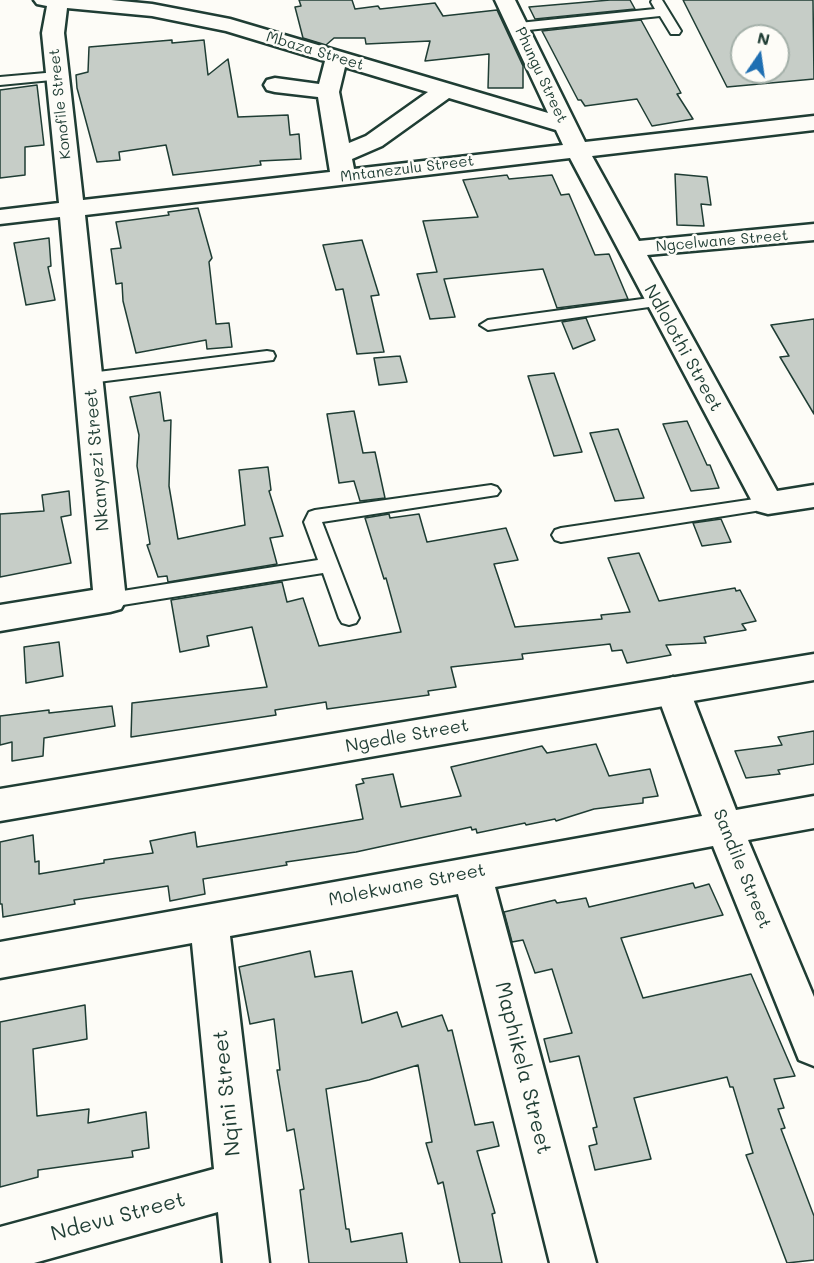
<!DOCTYPE html>
<html>
<head>
<meta charset="utf-8">
<style>
	body { margin:0 }
	#map { position:relative; width:814px; height:1263px; overflow:hidden; background:#fdfcf7; font-family:Mali,sans-serif }
	canvas { display:block }
	.north { position:absolute; left:730px; top:24px; width:60px; height:60px; box-sizing:border-box; background:#fdfcf7; border:2px solid #a4b0a9; border-radius:50%; rotate:13deg; font-size:16px; font-weight:700; line-height:24px; text-align:center; color:#1f3d34 }
	.north::after { content:''; display:block; margin:auto; width:21px; height:27px; background:#1f6fb2; clip-path:polygon(50% 0,100% 100%,50% 72%,0 100%) }
</style>
</head>
<body>
<div id="map">
<canvas width="814" height="1263"></canvas>
<div class="north">N</div>
</div>
<script>
const context = document.querySelector('canvas').getContext('2d');
context.lineJoin = 'round';
function paint(path, color) { context.fillStyle = color; context.fill(path, 'evenodd'); }
const shape = rows => new Path2D(rows.map(r => 'M' + r).join(''));
function stroke(path, color, width, dash) { context.strokeStyle = color; context.lineWidth = width; context.lineCap = dash ? 'butt' : 'round'; context.setLineDash(dash || []); context.stroke(path); }
function drawText(font, color, halo, rows, align = 'center') {
  context.font = font + ' Mali,sans-serif'; context.lineWidth = 5; context.setLineDash([]); context.textBaseline = 'middle'; context.strokeStyle = halo; context.fillStyle = color; for (const [text, x, y, turn = 0] of rows) {
    context.save(); context.translate(x, y); context.rotate((+turn || 0) * Math.PI / 180); context.textAlign = isNaN(turn) ? turn : align; if (halo) context.strokeText(text, 0, 0); context.fillText(text, 0, 0); context.restore();
  }
}
const building = shape([
	[299,0,352,0,355,9,378,6,380,9,435,3,443,16,497,10,523,66,523,88,488,88,489,54,425,61,430,41,366,44,365,38,334,38,326,45,303,38,295,7,301,6,299,0],
	[610,0,630,0,635,9,535,19,529,7,610,0],
	[683,0,813,0,814,79,727,87,683,0],
	[742,36,778,36,778,72,742,72,742,36],
	[641,20,681,93,677,94,693,119,652,126,637,99,585,106,581,100,578,100,542,31,641,20],
	[172,40,172,43,204,40,208,75,228,59,238,117,288,115,290,135,299,134,301,159,260,161,261,165,173,175,166,145,119,152,120,160,97,162,77,88,76,75,88,72,89,47,172,40],
	[37,85,44,145,25,147,25,175,0,178,0,90,37,85],
	[675,174,707,177,711,205,701,204,704,226,677,225,675,174],
	[507,175,509,179,552,175,561,195,569,194,595,255,609,254,628,299,557,308,543,269,444,279,455,317,430,319,417,274,437,272,423,221,478,217,463,180,507,175],
	[198,208,212,258,209,262,216,324,229,323,232,347,207,349,206,340,136,353,123,301,122,283,116,284,111,249,121,248,116,222,169,215,168,212,198,208],
	[49,238,51,266,48,267,55,300,26,305,14,243,49,238],
	[362,240,379,295,371,296,384,352,357,354,343,289,336,290,323,245,362,240],
	[586,318,595,340,573,349,562,322,586,318],
	[814,319,814,414,780,357,789,356,771,325,814,319],
	[400,356,407,382,379,385,374,358,400,356],
	[554,373,582,452,554,456,528,376,554,373],
	[160,392,164,421,171,420,169,486,178,539,245,525,239,470,268,467,271,490,269,491,283,536,270,538,277,564,168,582,167,576,158,577,147,545,150,544,137,466,139,435,130,397,160,392],
	[354,411,363,453,375,452,385,498,360,501,354,481,339,483,327,414,354,411],
	[687,421,707,465,710,465,719,488,691,491,663,424,687,421],
	[618,429,644,498,615,501,590,433,618,429],
	[69,491,71,515,61,517,71,563,0,577,0,514,44,511,42,495,69,491],
	[389,514,390,518,419,514,427,542,506,528,518,560,494,564,515,627,602,619,601,615,630,612,608,558,639,553,659,601,735,588,736,591,740,590,756,621,742,624,746,630,704,637,706,643,666,645,671,655,627,663,622,650,612,651,610,644,522,654,523,659,451,667,456,687,428,691,429,695,327,709,326,702,275,710,276,715,131,737,132,703,267,687,252,627,207,636,209,646,180,652,171,600,282,582,287,602,303,598,319,646,401,632,386,578,384,579,365,518,389,514],
	[721,519,731,542,702,546,693,523,721,519],
	[59,642,63,676,26,683,24,647,59,642],
	[112,706,115,726,44,738,43,756,12,761,12,742,0,745,0,716,49,710,49,713,112,706],
	[814,731,814,764,778,770,780,774,746,778,735,751,782,745,778,737,814,731],
	[596,744,609,776,650,769,658,796,643,798,643,803,594,809,556,821,555,819,526,825,525,823,477,833,476,829,472,830,471,827,356,852,286,862,287,865,203,879,205,894,170,901,168,886,74,900,75,904,3,917,2,904,0,904,0,842,33,835,35,862,39,861,39,874,104,863,104,860,153,853,150,841,195,832,197,847,363,819,356,785,364,783,362,779,393,774,401,807,461,796,451,767,542,746,547,753,596,744],
	[693,883,695,888,709,884,723,915,621,938,643,998,751,974,795,1076,774,1079,784,1108,778,1109,785,1128,781,1129,814,1216,814,1260,787,1263,746,1155,753,1153,733,1087,730,1087,727,1077,634,1098,651,1159,595,1170,589,1146,597,1144,593,1128,597,1127,579,1056,550,1062,544,1039,572,1033,552,969,535,973,523,940,512,942,504,912,555,900,557,903,586,898,589,907,693,883],
	[310,951,315,977,352,971,362,1023,397,1012,402,1027,442,1015,448,1031,452,1030,475,1125,493,1122,499,1146,477,1151,495,1213,492,1214,502,1263,460,1263,443,1182,438,1184,426,1143,432,1142,418,1065,369,1080,326,1089,346,1229,349,1229,351,1242,402,1233,407,1263,309,1263,300,1190,304,1189,294,1129,287,1131,277,1070,280,1070,274,1019,250,1024,239,967,310,951],
	[85,1005,87,1039,33,1049,37,1116,89,1109,88,1123,146,1112,149,1148,132,1151,133,1157,38,1170,38,1177,0,1187,0,1022,85,1005]
]);
paint(building, '#c6cdc7');
stroke(building, '#1f3d34', 1.5);
const service = shape([
	[652,0,662,0,681,31,679,34,671,34,660,16,519,31,513,27,519,23,655,9,651,2,652,0],
	[57,72,64,76,62,79,0,85,0,77,57,72],
	[657,297,665,302,663,305,488,330,480,325,488,320,657,297],
	[267,351,273,352,275,356,273,360,90,383,84,382,82,378,84,374,90,373,267,351],
	[491,485,497,487,500,491,497,495,322,522,359,618,356,623,349,625,342,623,339,618,323,573,110,607,103,605,100,600,103,595,110,593,318,560,304,522,309,512,315,510,491,485],
	[768,497,774,498,777,503,774,508,561,542,555,540,552,535,555,530,561,528,768,497]
]);
const minor = shape([
	[34,0,111,0,152,4,230,19,548,113,495,0,515,0,585,142,814,116,814,130,592,156,639,241,814,224,814,240,647,255,777,491,814,485,814,507,768,514,757,511,570,158,85,215,126,600,121,609,110,612,0,631,0,605,93,590,60,217,0,224,0,210,59,203,42,33,47,6,37,4,34,0],
	[67,8,152,16,226,31,325,61,319,84,275,78,267,80,264,85,267,90,275,92,318,97,330,172,83,200,64,33,67,8],
	[345,67,428,92,366,136,349,143,339,92,345,67],
	[449,98,556,130,563,145,354,169,352,159,382,146,449,98],
	[673,677,685,681,690,691,736,810,814,796,814,828,748,840,814,997,814,1066,799,1060,713,846,495,887,596,1263,550,1263,458,894,230,936,269,1263,223,1263,218,1212,34,1263,0,1263,0,1227,214,1169,192,943,0,978,0,942,702,816,656,691,661,681,673,677]
]);
const tertiary = shape([
	[814,654,814,680,0,821,0,789,814,654]
]);
stroke(service, '#1f3d34', 4);
stroke(minor, '#1f3d34', 5);
stroke(tertiary, '#1f3d34', 5);
paint(service, '#fdfcf7');
paint(minor, '#fdfcf7');
paint(tertiary, '#fdfcf7');
drawText('15px', '#1f3d34', '#fdfcf7', [
	["Mbaza Street",315,51,17],
	["Phungu Street",541,75,65],
	["Konofile Street",60,104,-96],
	["Mntanezulu Street",407,169,-7],
	["Ngcelwane Street",722,241,-5]
]);
drawText('18px', '#1f3d34', '#fdfcf7', [
	["Ndlolothi Street",683,348,61],
	["Nkanyezi Street",97,460,-95],
	["Ngedle Street",407,736,-10],
	["Sandile Street",742,869,68],
	["Molekwane Street",407,885,-11]
]);
drawText('21px', '#1f3d34', '#fdfcf7', [
	["Maphikela Street",523,1068,76],
	["Nqini Street",227,1093,-96],
	["Ndevu Street",118,1217,-15]
]);
</script>
</body>
</html>
